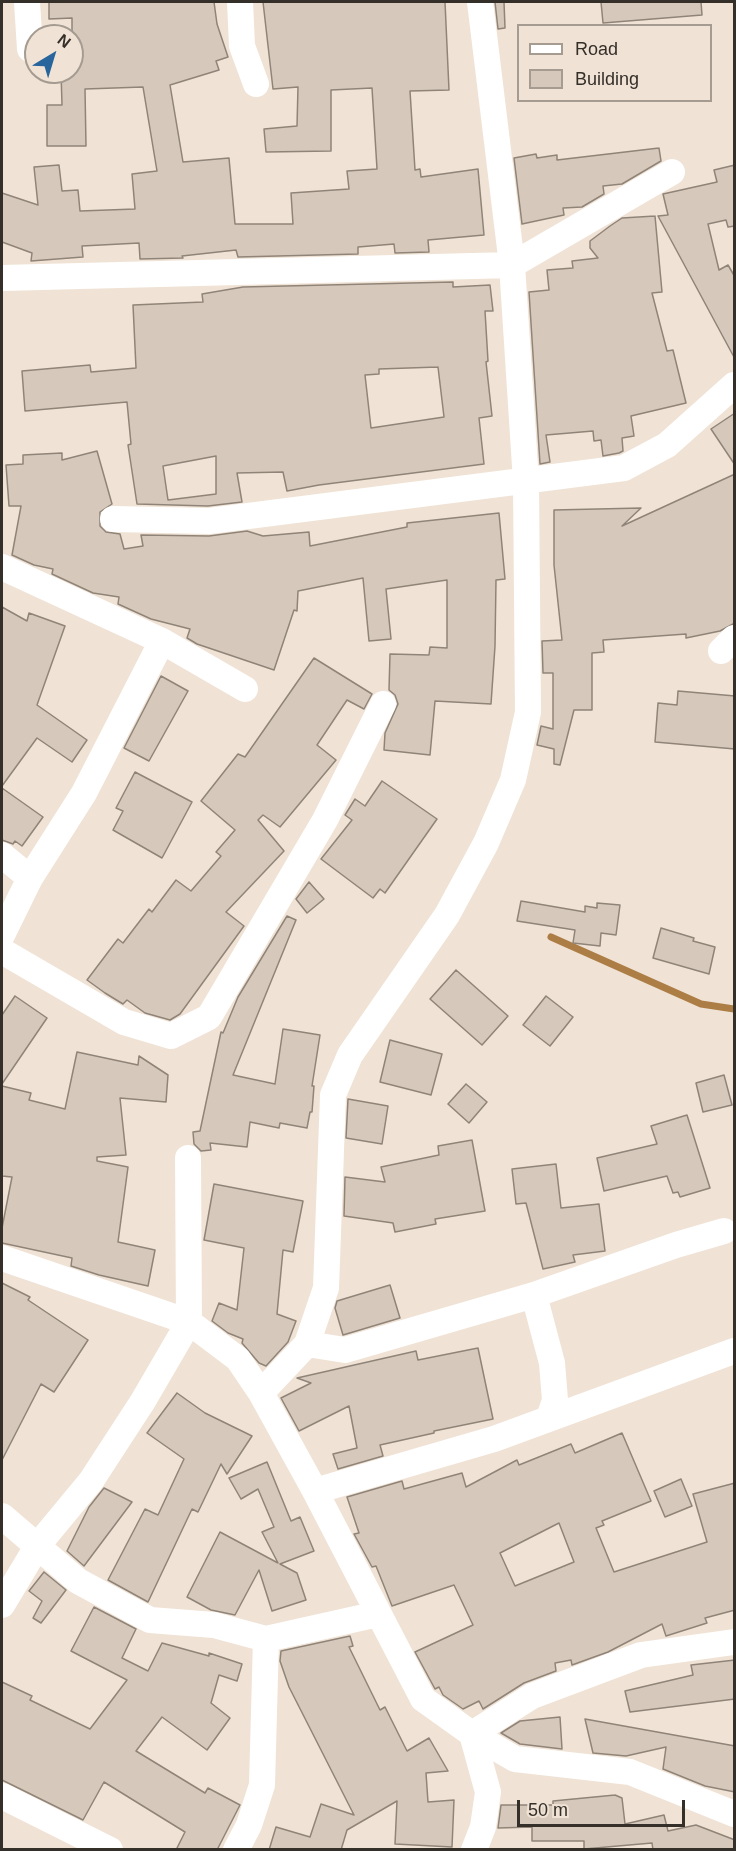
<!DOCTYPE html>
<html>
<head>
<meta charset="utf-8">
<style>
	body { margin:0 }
	#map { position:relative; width:736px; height:1851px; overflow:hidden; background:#f0e3d5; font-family:Arial,sans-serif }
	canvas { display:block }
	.frame { position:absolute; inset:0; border:3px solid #352f2a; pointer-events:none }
	.legend { position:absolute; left:517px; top:24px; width:195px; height:78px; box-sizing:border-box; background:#f0e3d5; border:2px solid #a59b91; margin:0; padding:8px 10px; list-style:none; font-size:18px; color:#352f2a }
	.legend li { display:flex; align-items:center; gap:12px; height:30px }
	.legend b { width:30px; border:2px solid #a59b91 }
	.north { position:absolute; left:24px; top:24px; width:60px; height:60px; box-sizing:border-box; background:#f0e3d5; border:2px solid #a59b91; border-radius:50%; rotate:38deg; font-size:16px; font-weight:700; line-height:24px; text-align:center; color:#352f2a }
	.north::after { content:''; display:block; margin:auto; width:21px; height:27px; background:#27659c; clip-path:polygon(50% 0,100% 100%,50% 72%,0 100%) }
	.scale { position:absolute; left:517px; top:1800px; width:168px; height:27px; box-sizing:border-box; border:3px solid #352f2a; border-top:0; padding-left:8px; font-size:18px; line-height:21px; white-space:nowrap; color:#352f2a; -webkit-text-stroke:4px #f0e3d5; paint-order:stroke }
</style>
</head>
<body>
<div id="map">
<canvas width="736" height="1851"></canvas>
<div class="frame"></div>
<ul class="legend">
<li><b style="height:8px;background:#fff"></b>Road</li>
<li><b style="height:16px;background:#d6c9bc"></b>Building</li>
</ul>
<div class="north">N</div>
<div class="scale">50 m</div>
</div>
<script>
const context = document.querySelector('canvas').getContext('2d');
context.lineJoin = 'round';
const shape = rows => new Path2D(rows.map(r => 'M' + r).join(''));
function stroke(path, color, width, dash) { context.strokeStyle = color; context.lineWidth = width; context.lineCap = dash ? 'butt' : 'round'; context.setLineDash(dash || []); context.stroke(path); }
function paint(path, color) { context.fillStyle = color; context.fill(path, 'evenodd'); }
stroke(shape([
	[551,937,701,1004,734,1009]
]), '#ad7d46', 7);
const building = shape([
	[49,2,214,2,217,24,228,57,216,61,219,70,170,85,183,162,229,158,235,224,293,224,291,193,349,189,347,171,377,169,372,88,331,90,331,151,266,152,264,129,297,126,298,87,273,89,263,2,445,2,449,90,410,91,415,170,420,169,421,177,478,169,484,235,428,240,429,252,395,253,394,244,358,247,358,254,238,257,236,250,182,256,183,258,140,259,139,243,82,246,83,257,31,261,32,253,2,242,2,193,38,205,34,167,59,165,62,191,78,190,80,211,135,209,132,174,157,171,143,87,85,89,86,146,47,146,47,105,62,105,61,72,72,72,72,18,49,19,49,2],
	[495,2,504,2,505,28,498,29,495,2],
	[601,2,701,2,702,15,603,23,601,2],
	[659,148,661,161,622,184,603,186,604,194,582,207,563,208,564,215,522,224,514,158,536,154,537,158,557,155,557,160,659,148],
	[735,165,735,226,728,227,726,220,708,224,719,270,728,265,735,277,735,359,658,216,668,215,663,194,717,182,714,170,735,165],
	[655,216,662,292,652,293,667,351,673,350,686,403,631,416,634,436,622,438,623,451,619,453,603,456,601,440,594,441,593,431,546,435,550,462,540,464,529,292,549,290,547,270,573,268,572,261,598,258,590,248,590,241,610,226,622,218,655,216],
	[453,282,453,287,490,285,493,311,485,311,488,361,486,362,492,416,479,418,484,464,319,485,287,491,283,472,237,473,242,502,208,506,137,504,128,445,131,444,127,402,25,411,22,371,90,365,91,372,136,368,133,305,203,302,202,294,243,287,453,282],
	[438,367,444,417,371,428,365,375,379,374,379,369,438,367],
	[216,456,216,494,168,500,163,466,216,456],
	[735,413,735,465,711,429,735,413],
	[97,451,112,504,100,512,100,526,106,532,120,534,124,549,143,546,141,535,209,536,247,531,263,536,309,532,310,546,407,527,407,523,499,513,505,579,496,580,495,646,491,704,435,701,430,755,384,750,385,733,398,704,395,695,389,690,390,654,429,655,430,647,447,648,447,580,386,589,391,639,369,641,363,578,298,591,297,611,294,610,274,670,197,644,187,638,190,629,151,619,118,604,119,597,93,593,52,574,53,569,34,565,12,555,21,506,9,506,6,465,23,464,23,455,62,453,62,460,97,451],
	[735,474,735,623,720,631,686,638,686,634,603,640,604,652,592,653,592,710,574,710,560,765,554,764,554,749,537,745,541,726,553,729,553,673,543,673,542,641,562,640,554,565,554,510,641,508,622,526,735,474],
	[2,607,27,621,29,613,65,626,37,705,87,740,72,762,37,738,2,786,2,607],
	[314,658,372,694,364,709,347,700,317,745,336,760,280,827,263,815,258,820,284,851,226,912,244,926,180,1014,170,1020,145,1013,127,1000,123,1004,105,993,87,980,118,939,123,943,149,909,152,912,176,880,191,891,221,856,216,852,235,830,201,801,238,754,245,757,314,658],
	[161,676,188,691,149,761,124,748,161,676],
	[678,691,735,696,735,749,655,742,658,703,677,705,678,691],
	[135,772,192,802,162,858,113,830,123,811,116,808,135,772],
	[382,781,437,819,385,893,380,889,373,898,321,859,352,820,345,815,355,799,365,806,382,781],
	[2,788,43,817,22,846,15,841,13,844,2,840,2,788],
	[309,882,324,899,307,913,296,899,309,882],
	[521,901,585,912,585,906,597,908,597,903,620,905,616,935,601,933,600,946,573,943,575,930,517,921,521,901],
	[287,916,296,920,233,1075,275,1084,283,1029,320,1035,312,1086,314,1086,312,1112,310,1112,307,1128,280,1123,279,1128,250,1122,247,1147,210,1143,211,1150,201,1151,194,1144,193,1132,200,1131,221,1032,223,1033,238,997,287,916],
	[661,928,694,938,693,941,715,947,709,974,653,958,661,928],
	[456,970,508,1016,482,1045,430,999,456,970],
	[15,996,47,1018,2,1084,2,1015,15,996],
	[546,996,573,1017,550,1046,523,1025,546,996],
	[390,1040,442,1054,431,1095,380,1082,390,1040],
	[77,1052,138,1065,139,1056,168,1075,166,1102,120,1098,126,1155,97,1157,97,1161,128,1167,118,1242,155,1250,148,1286,99,1275,71,1266,72,1258,2,1243,2,1228,12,1177,2,1176,2,1086,31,1093,29,1100,65,1109,77,1052],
	[724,1075,732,1105,703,1112,696,1083,724,1075],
	[466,1084,487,1102,469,1123,448,1104,466,1084],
	[348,1099,388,1106,382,1144,346,1138,348,1099],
	[687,1115,710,1188,680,1197,678,1192,673,1193,667,1176,604,1191,597,1158,657,1144,651,1126,687,1115],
	[472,1140,485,1211,435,1219,436,1224,395,1232,393,1223,344,1216,345,1177,385,1182,381,1167,439,1155,438,1146,472,1140],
	[556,1164,561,1208,599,1204,605,1251,573,1255,575,1262,543,1269,526,1203,516,1204,512,1169,556,1164],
	[214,1184,303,1201,293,1252,283,1250,277,1314,296,1321,288,1342,266,1366,259,1363,242,1343,243,1339,228,1333,212,1321,219,1303,237,1310,244,1248,204,1240,214,1184],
	[2,1283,30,1297,28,1300,88,1340,54,1392,41,1384,2,1460,2,1283],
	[390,1285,400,1318,343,1335,335,1308,337,1301,390,1285],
	[478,1348,493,1419,434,1431,434,1433,380,1445,383,1456,338,1469,333,1454,357,1448,349,1406,299,1431,281,1398,311,1383,297,1378,416,1351,418,1360,478,1348],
	[177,1393,205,1413,252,1436,227,1474,221,1464,198,1512,192,1509,148,1602,108,1580,145,1509,158,1515,184,1459,147,1433,177,1393],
	[622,1433,651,1501,602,1521,604,1525,596,1528,614,1572,707,1542,693,1494,735,1483,735,1610,705,1618,707,1623,666,1636,662,1624,608,1652,572,1665,571,1660,555,1663,556,1671,524,1683,483,1709,479,1701,463,1709,443,1695,439,1687,435,1689,415,1652,473,1625,454,1585,392,1606,376,1566,372,1567,354,1534,359,1533,347,1497,402,1481,404,1489,462,1473,466,1487,517,1460,519,1465,571,1444,575,1453,622,1433],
	[559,1523,574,1562,515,1586,500,1553,559,1523],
	[267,1462,291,1521,300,1517,314,1551,280,1564,297,1573,306,1600,272,1611,259,1570,235,1615,211,1610,187,1597,220,1532,278,1563,262,1532,274,1527,258,1489,241,1499,229,1478,267,1462],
	[681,1479,692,1506,665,1517,654,1491,681,1479],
	[104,1488,132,1502,84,1566,67,1551,89,1507,104,1488],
	[44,1572,66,1590,41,1623,33,1618,42,1601,29,1591,44,1572],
	[94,1607,136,1629,122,1658,148,1671,162,1643,209,1656,209,1653,242,1664,237,1681,219,1675,211,1703,230,1718,207,1750,162,1717,136,1751,205,1793,208,1788,240,1805,217,1850,176,1850,185,1832,104,1782,83,1820,2,1780,2,1682,32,1696,30,1700,90,1729,127,1680,71,1651,94,1607],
	[350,1636,353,1646,349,1647,380,1710,385,1707,407,1751,429,1738,448,1771,426,1773,428,1802,454,1800,452,1847,395,1844,397,1801,347,1830,341,1850,269,1850,276,1827,310,1837,321,1804,354,1815,289,1687,280,1661,281,1651,350,1636],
	[735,1660,735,1699,630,1712,625,1691,693,1675,691,1665,735,1660],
	[560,1717,562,1749,520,1744,501,1733,520,1721,560,1717],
	[585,1719,735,1746,735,1792,705,1786,663,1769,666,1747,626,1756,593,1753,585,1719],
	[615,1795,622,1798,625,1824,664,1815,668,1831,696,1825,735,1840,735,1850,653,1850,652,1843,584,1849,584,1841,532,1841,532,1827,498,1828,501,1805,553,1805,553,1801,615,1795]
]);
paint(building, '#d6c9bc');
stroke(building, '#908478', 1.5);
stroke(shape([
	[27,2,30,49],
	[240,2,242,46,256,84],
	[2,278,512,265,672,172],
	[113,519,209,521,624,468,667,445,734,385],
	[2,567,162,641,245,689],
	[721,651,734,638],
	[2,855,30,878],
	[2,935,30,878,84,793,162,641],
	[2,951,124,1022,171,1036,209,1017,325,820,383,704],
	[2,1258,189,1322,238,1359,261,1393,315,1491,423,1699,472,1734,515,1759,630,1772,734,1814],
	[534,1295,552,1363,555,1400,549,1418],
	[307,1344,345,1350,534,1295,676,1245,724,1231],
	[261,1393,307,1344,326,1288,333,1095,350,1055,447,915,486,843,513,780,528,712,526,482,512,265,480,2],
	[315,1491,494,1439,734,1351],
	[2,1516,78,1581,150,1620,214,1625,266,1639,378,1614],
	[2,1605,38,1545,91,1481,143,1401,189,1322,188,1158],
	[2,1796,110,1850],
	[236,1850,249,1825,262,1785,266,1639],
	[474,1850,483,1827,488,1792,472,1734,532,1696,641,1655,734,1642]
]), '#fff', 26);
</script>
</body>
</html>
